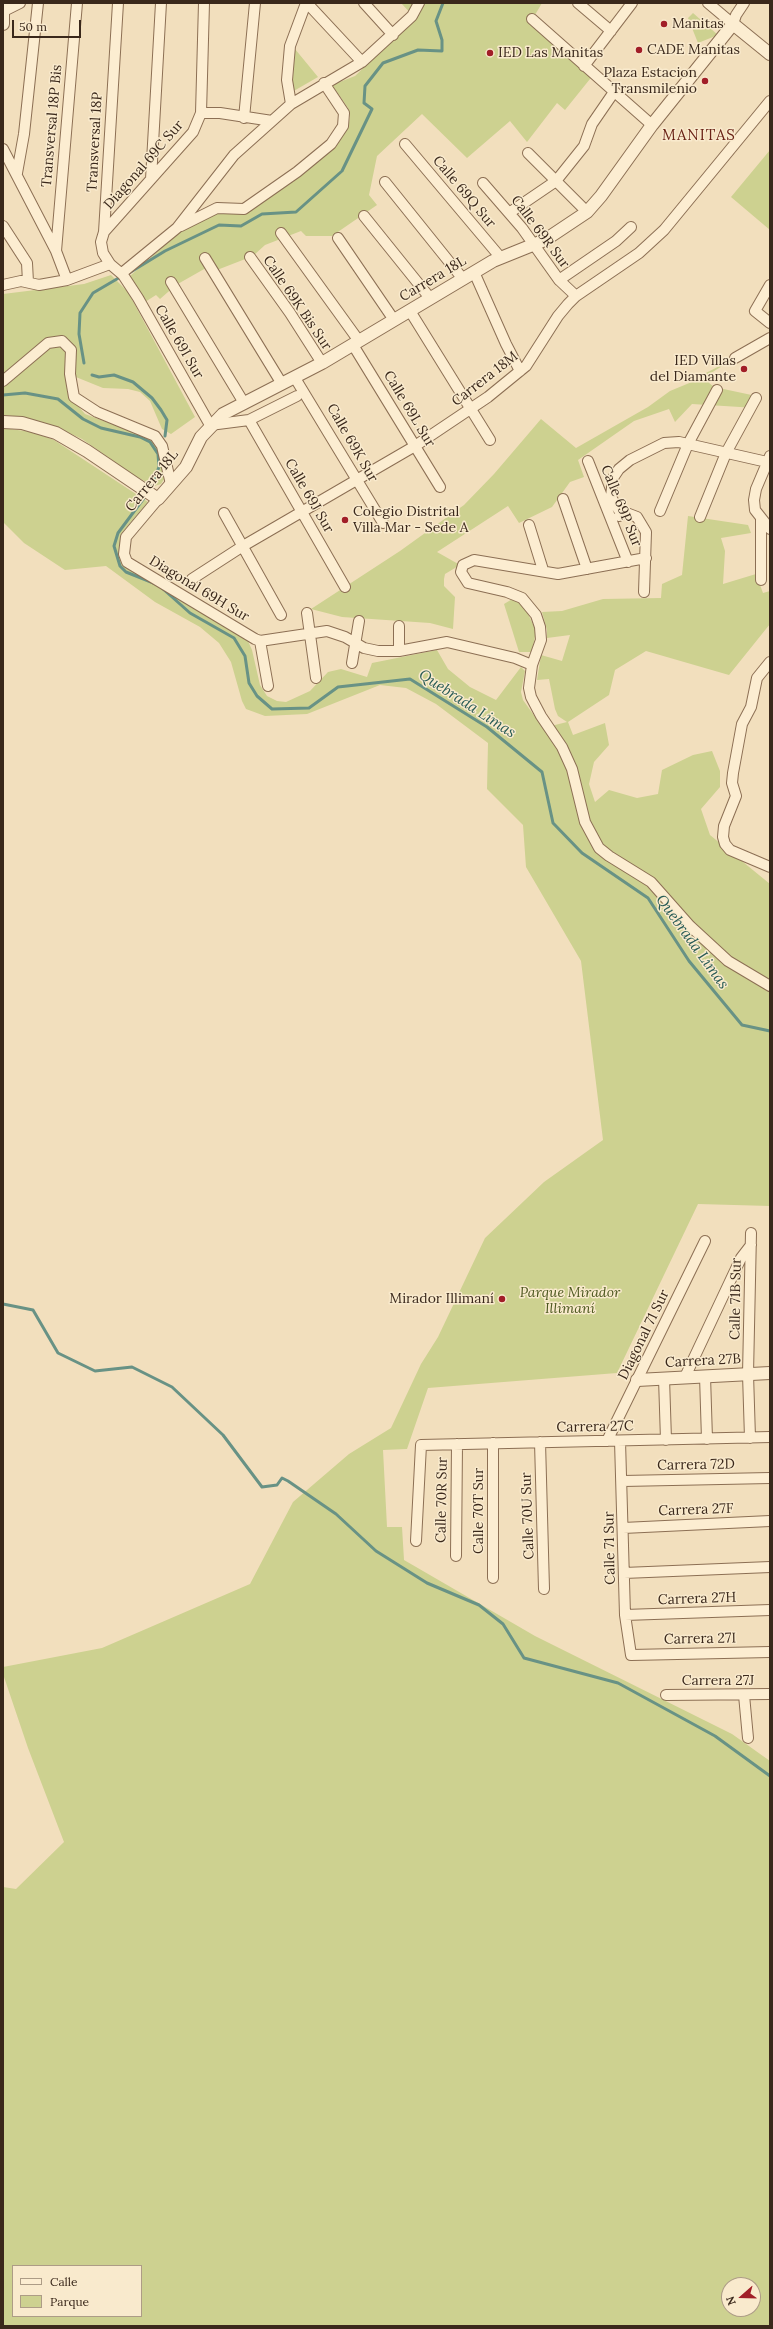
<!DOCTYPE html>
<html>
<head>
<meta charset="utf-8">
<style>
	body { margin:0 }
	#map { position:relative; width:773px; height:2329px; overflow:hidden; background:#f2dfbd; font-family:Lora,serif }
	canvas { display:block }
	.frame { position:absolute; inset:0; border:4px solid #3a281b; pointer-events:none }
	.legend { position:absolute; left:12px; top:2265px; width:130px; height:52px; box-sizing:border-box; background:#f9eacd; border:1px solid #ad9c86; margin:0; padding:5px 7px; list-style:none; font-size:12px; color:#3a281b }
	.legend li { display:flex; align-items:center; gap:8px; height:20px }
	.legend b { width:20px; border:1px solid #ad9c86 }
	.north { position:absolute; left:721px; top:2277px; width:40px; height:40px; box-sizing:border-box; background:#f9eacd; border:1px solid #ad9c86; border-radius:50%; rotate:250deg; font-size:11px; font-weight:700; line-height:16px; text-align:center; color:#3a281b }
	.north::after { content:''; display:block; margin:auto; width:14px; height:18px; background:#a11e27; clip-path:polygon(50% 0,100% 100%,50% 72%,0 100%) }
	.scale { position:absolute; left:12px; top:20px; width:69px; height:18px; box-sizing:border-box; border:2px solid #3a281b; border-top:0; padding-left:5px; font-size:12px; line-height:14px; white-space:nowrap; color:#3a281b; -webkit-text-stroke:3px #f9eacd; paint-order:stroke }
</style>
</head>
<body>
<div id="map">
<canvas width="773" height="2329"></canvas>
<div class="frame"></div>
<ul class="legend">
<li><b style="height:5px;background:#fcedd1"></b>Calle</li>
<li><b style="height:11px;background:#cdd190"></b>Parque</li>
</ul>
<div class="north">N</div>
<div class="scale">50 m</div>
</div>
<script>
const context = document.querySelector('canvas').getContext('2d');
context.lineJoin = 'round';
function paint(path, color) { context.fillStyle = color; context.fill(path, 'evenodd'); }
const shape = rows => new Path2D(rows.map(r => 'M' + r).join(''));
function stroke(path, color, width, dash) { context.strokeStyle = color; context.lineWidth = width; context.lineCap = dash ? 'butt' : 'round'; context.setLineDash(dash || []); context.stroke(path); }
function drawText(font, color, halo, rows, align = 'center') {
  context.font = font + ' Lora,serif'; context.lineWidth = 3; context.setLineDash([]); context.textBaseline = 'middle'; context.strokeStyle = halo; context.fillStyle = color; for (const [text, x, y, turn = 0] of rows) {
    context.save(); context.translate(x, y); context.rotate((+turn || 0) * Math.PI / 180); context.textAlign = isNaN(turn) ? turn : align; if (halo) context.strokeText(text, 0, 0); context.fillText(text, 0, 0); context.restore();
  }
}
paint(shape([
	[401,3,542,3,532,20,594,74,565,110,557,103,527,142,510,121,467,158,422,114,377,156,369,195,377,205,332,236,306,236,301,231,265,245,253,256,217,270,213,264,176,285,160,299,156,295,145,302,130,276,174,237,193,223,218,212,244,210,332,147,348,128,350,117,348,108,332,85,355,76,415,18],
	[693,13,718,35,698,43,688,18],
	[295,49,318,77,292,92],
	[770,150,770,230,731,197],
	[111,275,128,292,195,417,171,434,162,429,150,401,140,392,128,389,103,388,66,373,66,386,72,399,85,414,154,440,163,451,166,476,161,484,154,486,135,476,82,439,54,426,23,417,3,415,3,294,84,284],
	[735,358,703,378,714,387,761,397,756,408,692,404,675,422,669,409,634,421,578,460,584,477,570,482,552,507,519,523,508,506,437,552,460,565,445,574,444,579,444,586,455,597,453,629,430,623,342,617,311,609,400,551,464,505,494,474,541,419,576,448,648,407,670,391,699,379,704,374],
	[3,428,32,432,54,440,148,502,121,534,119,552,248,641,252,650,260,685,267,696,277,701,286,702,310,691,328,672,341,669,367,677,372,663,437,650,448,669,470,687,496,700,521,667,525,671,521,692,523,700,543,728,567,722,558,716,555,709,549,679,537,680,541,655,562,661,570,635,547,638,547,630,542,612,562,611,603,599,661,598,662,584,682,575,688,516,748,525,751,533,721,538,725,551,723,584,756,574,763,593,770,591,770,624,729,675,646,651,615,670,609,695,568,722,573,735,605,723,609,745,594,762,589,784,595,802,609,790,637,798,658,794,662,770,693,755,712,751,720,771,720,787,701,809,710,835,770,884,770,1206,698,1204,617,1373,428,1388,407,1449,383,1450,387,1527,402,1527,404,1560,535,1636,732,1734,770,1761,770,2326,3,2326,3,1887,16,1889,64,1842,28,1748,3,1674,3,1667,102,1648,250,1584,293,1502,349,1454,391,1428,421,1364,438,1337,485,1238,544,1182,603,1140,581,961,526,867,523,825,487,789,488,743,436,704,406,688,380,685,307,714,265,716,246,709,242,701,231,662,219,643,200,627,155,602,106,566,65,570,24,543,3,522],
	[13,2266,141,2266,141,2316,13,2316],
	[729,2285,753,2285,753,2309,729,2309],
	[514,598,524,605,536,631,532,652,519,652,504,604]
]), '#cdd190');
stroke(shape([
	[129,273,165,251,219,225,241,226,262,214,296,212,342,171,372,109,364,103,365,86,383,63,418,50,442,51,442,40,436,21,443,3],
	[84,363,79,334,80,313,93,293,122,276],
	[92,375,99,377,114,375,133,382,152,398,161,410,167,420,165,436],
	[3,395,25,393,58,399,83,419,101,428,140,437,150,442,158,454,159,467,150,489],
	[147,494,118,533,114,546,120,566,126,572,156,584],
	[162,588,190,613,234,638,245,656,249,683,257,696,272,709,309,708,338,687,410,679,487,727,542,772,553,823,582,853,648,898,689,961,742,1025,770,1031],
	[3,1304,33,1310,58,1353,95,1371,132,1367,172,1387,223,1435,262,1487,277,1485,282,1478,288,1481,336,1514,376,1551,427,1583,479,1605,503,1624,524,1658,618,1683,715,1736,770,1776]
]), '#689285', 3);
const minor = shape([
	[118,3,104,232,101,242,103,253,110,264,123,275,138,298,210,425,249,420,297,396],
	[307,3,362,62],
	[364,3,393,35],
	[578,3,611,31],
	[708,3,733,24,736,15,744,3],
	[4,11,20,3],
	[532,19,652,125],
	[584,66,632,3],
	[291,104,287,80,290,46,306,3],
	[201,113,220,113,272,121],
	[244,118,255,3],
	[405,144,501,258],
	[3,149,56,251,67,280],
	[528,153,587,212],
	[17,173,24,134,38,3],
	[151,179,161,3],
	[385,182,463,279],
	[483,183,522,228,559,280,576,296],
	[509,213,556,181,584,146,592,124,614,92],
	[364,216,430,298],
	[3,226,27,263,28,282],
	[181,226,217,208,244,209,297,172,331,144,343,126,344,113,324,83],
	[104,232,193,132,201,113,204,3],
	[281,233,359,341],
	[338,238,394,320],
	[56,251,77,3],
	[250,257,290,313,322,363],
	[205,258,282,384],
	[474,272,506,344,520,371],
	[122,273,177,228,234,155,291,104,362,62,412,16,419,3],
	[559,280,616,241,631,227],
	[171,282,244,403],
	[3,285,21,281,39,285,67,280,110,264],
	[770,285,755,311,770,323],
	[410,311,490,440],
	[353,345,440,487],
	[735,358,770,338],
	[295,378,383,523],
	[3,381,48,343,62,341,71,350,70,374,74,397,97,412,155,436,162,446,171,484],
	[249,420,345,587],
	[770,456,756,489,754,500,755,510,770,529],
	[588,461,628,562],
	[158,499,126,537,124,554,127,562,255,639,260,641,327,631,345,637,364,648,378,651,399,651,447,642,515,658,532,665],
	[563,499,587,569],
	[660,511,688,444,717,390],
	[624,512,618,509,611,497,613,478,619,469,630,460,664,443,679,442,767,462],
	[224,513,281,615],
	[619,516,624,512,637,517,646,532,644,592],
	[700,517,726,453,756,398],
	[529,525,543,570],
	[646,558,558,574,474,560,463,565,461,572,468,583,507,592,522,598,536,615,540,627,541,640,532,665,529,688,531,697,541,716,562,747,572,769,585,822,599,848,609,856,651,882,690,926,728,961,770,986],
	[192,579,243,546,415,446,488,397,526,366,558,316,568,304,576,296,639,253,664,230,770,101],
	[761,580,761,518],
	[307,613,316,678],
	[260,641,268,686],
	[399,651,399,626],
	[770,662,757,678,751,707,742,724,733,773,732,783,736,796,724,826,723,837,725,844,730,850,770,867],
	[352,663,359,621],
	[705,1376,707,1439],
	[685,1377,741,1258,751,1245],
	[664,1378,666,1440],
	[750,1438,748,1374,751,1233],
	[607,1441,705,1241],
	[620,1441,625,1615,631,1655,770,1652],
	[540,1442,544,1589],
	[623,1481,770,1478],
	[623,1528,770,1521],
	[416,1541,421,1445,770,1437],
	[456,1556,457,1444],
	[624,1573,770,1567],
	[493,1578,493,1443],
	[625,1615,770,1610],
	[666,1695,770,1694],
	[744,1695,748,1738]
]);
const tertiary = shape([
	[3,24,3,3],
	[3,422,22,423,56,433,87,451,158,499,186,467,201,437,223,414,322,363,493,261,545,240,587,212,601,196,652,125,733,24,770,54],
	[637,1380,770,1373]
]);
stroke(minor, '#8c6f54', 12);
stroke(tertiary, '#8c6f54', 14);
stroke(minor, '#fcedd1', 10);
stroke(tertiary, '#fcedd1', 12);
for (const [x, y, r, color] of [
	[664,24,4,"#a11e27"],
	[639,50,4,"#a11e27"],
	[490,53,4,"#a11e27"],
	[705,81,4,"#a11e27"],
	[744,369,4,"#a11e27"],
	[345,520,4,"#a11e27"],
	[502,1299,4,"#a11e27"]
]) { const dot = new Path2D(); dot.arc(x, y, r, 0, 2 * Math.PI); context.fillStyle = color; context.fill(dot); stroke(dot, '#f9eacd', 1.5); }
drawText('14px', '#3a281b', '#f9eacd', [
	["Manitas",672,24],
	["CADE Manitas",647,50],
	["IED Las Manitas",498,53],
	["Plaza Estacion",697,73,"right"],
	["Transmilenio",697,89,"right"],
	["IED Villas",736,361,"right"],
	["del Diamante",736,377,"right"],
	["Colegio Distrital",353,512],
	["Villa Mar - Sede A",353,528],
	["Mirador Illimaní",494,1299,"right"]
], 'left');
drawText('14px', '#3a281b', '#f9eacd', [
	["Transversal 18P Bis",52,126,-85],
	["Transversal 18P",95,142,-87],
	["Diagonal 69C Sur",144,165,-49],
	["Calle 69Q Sur",464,192,50],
	["Calle 69R Sur",540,232,53],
	["Carrera 18L",433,279,-31],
	["Calle 69K Bis Sur",297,303,56],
	["Calle 69I Sur",179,342,60],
	["Carrera 18M",485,379,-38],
	["Calle 69L Sur",409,409,59],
	["Calle 69K Sur",352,443,60],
	["Carrera 18L",152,481,-51],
	["Calle 69J Sur",309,496,60],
	["Calle 69P Sur",621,506,68],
	["Diagonal 69H Sur",199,589,31],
	["Calle 71B Sur",736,1299,-89],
	["Diagonal 71 Sur",644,1335,-64],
	["Carrera 27B",703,1361,-3],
	["Carrera 27C",595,1427,-1],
	["Carrera 72D",696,1465,-1],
	["Calle 70R Sur",442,1500,-89],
	["Carrera 27F",696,1510,-2],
	["Calle 70T Sur",479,1511,-90],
	["Calle 70U Sur",528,1516,-92],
	["Calle 71 Sur",610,1548,-91],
	["Carrera 27H",697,1599,-2],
	["Carrera 27I",700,1639,-1],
	["Carrera 27J",718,1681]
]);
drawText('italic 14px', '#4d581f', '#f9eacd', [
	["Parque Mirador",570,1293],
	["Illimaní",570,1309]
]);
context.letterSpacing = '1px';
drawText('15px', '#6a2316', '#f9eacd', [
	["MANITAS",699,136]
]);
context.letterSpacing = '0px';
drawText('italic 15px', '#285b55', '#f9eacd', [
	["Quebrada Limas",467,704,33],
	["Quebrada Limas",692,942,54]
]);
</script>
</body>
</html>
